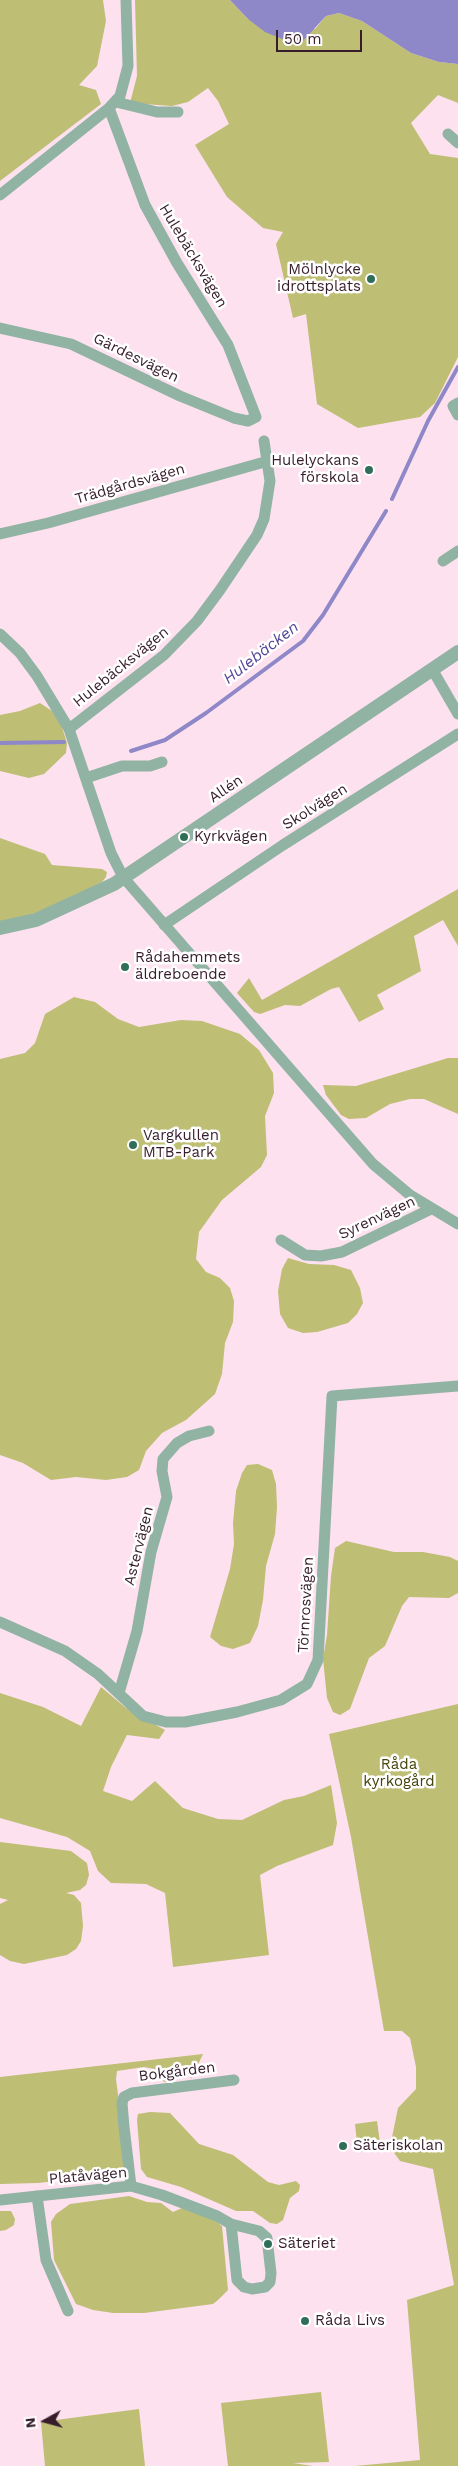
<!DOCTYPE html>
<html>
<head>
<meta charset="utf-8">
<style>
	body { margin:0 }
	#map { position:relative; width:458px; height:2466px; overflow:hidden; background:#fee1ee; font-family:"Work Sans",sans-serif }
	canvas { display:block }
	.north { position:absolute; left:20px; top:2396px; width:50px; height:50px; -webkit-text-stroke:4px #fff; paint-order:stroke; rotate:263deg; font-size:14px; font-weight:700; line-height:20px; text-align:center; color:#371d2b }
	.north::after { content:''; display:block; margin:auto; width:18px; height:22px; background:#371d2b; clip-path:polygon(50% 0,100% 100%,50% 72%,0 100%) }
	.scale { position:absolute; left:276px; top:30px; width:86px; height:22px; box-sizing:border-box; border:2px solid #371d2b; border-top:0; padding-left:6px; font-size:15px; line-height:18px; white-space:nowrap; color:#371d2b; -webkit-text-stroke:4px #fff; paint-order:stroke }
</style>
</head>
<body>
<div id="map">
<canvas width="458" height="2466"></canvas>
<div class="north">N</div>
<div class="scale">50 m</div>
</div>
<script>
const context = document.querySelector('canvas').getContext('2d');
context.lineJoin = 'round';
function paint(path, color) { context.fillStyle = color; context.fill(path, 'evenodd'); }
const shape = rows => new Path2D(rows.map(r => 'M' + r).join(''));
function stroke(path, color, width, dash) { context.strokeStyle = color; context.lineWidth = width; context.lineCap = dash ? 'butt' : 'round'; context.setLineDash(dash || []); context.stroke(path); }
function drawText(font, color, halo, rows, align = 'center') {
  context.font = font + ' "Work Sans",sans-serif'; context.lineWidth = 5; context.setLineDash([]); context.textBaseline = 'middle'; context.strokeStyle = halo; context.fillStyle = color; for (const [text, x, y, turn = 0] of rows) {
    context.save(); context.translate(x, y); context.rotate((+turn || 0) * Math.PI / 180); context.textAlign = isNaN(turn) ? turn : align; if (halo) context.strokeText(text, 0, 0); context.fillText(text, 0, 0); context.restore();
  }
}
paint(shape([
	[0,0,103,0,106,21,97,66,79,85,96,90,101,104,0,181],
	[135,0,230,0,248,19,315,29,326,16,339,13,362,21,411,53,439,62,458,64,458,103,438,95,411,123,430,154,458,158,458,357,435,403,420,417,358,428,317,404,306,314,293,318,276,244,283,232,263,228,227,197,195,145,229,124,218,101,208,88,188,102,172,106,130,103,137,76],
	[40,703,52,711,61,724,67,743,66,753,44,774,29,778,0,771,0,715,20,711],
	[0,838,45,854,52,865,102,869,107,872,106,877,102,882,54,907,18,919,0,922],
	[458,889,458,946,443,920,414,936,421,971,377,995,384,1009,359,1022,339,987,331,989,300,1006,285,1005,260,1014,254,1012,237,993,249,978,262,1000],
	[74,997,95,1002,118,1019,139,1027,181,1020,202,1021,240,1034,259,1050,273,1073,274,1093,265,1116,267,1155,261,1167,222,1200,199,1232,196,1259,206,1272,220,1278,230,1288,234,1301,233,1322,225,1343,222,1374,215,1394,186,1420,162,1433,146,1451,139,1470,127,1477,106,1480,76,1477,51,1480,23,1463,0,1455,0,1059,25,1053,35,1043,45,1014],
	[448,1058,458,1058,458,1114,424,1099,410,1099,390,1104,366,1118,349,1119,341,1115,326,1095,323,1085,356,1086],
	[288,1258,309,1264,334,1265,351,1270,360,1288,363,1303,357,1314,348,1323,317,1332,303,1333,288,1328,280,1314,278,1291,282,1269],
	[258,1464,272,1470,276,1484,277,1507,275,1534,266,1566,263,1600,258,1626,250,1643,233,1649,221,1646,210,1637,230,1569,234,1544,233,1523,236,1491,242,1473,247,1465],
	[346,1541,394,1552,423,1552,450,1557,458,1561,458,1593,449,1598,409,1597,402,1606,385,1646,369,1658,350,1709,340,1715,333,1712,327,1698,323,1659,327,1635,331,1576,335,1548],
	[101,1687,126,1708,165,1730,159,1739,127,1735,111,1767,103,1791,132,1801,155,1781,183,1808,218,1819,242,1820,284,1800,304,1796,331,1785,337,1823,333,1845,277,1866,260,1875,269,1955,173,1967,165,1893,146,1884,111,1883,98,1871,90,1851,67,1837,0,1818,0,1693,43,1707,81,1726],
	[458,1704,458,2466,355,2466,420,2460,407,2300,454,2285,433,2169,400,2161,390,2147,398,2108,416,2089,416,2067,410,2038,402,2031,384,2031,351,1837,329,1734],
	[0,1842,71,1851,87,1863,89,1875,86,1885,80,1890,66,1893,74,1895,81,1903,83,1926,81,1941,76,1949,67,1955,24,1964,10,1961,0,1955,0,1904,8,1900,0,1898],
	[203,2054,191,2079,189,2071,174,2072,175,2081,164,2082,155,2069,144,2067,117,2071,116,2079,128,2173,38,2183,0,2184,0,2077],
	[150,2112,170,2113,199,2144,233,2155,268,2182,279,2185,296,2181,300,2185,299,2191,290,2198,283,2220,277,2224,270,2223,253,2211,236,2211,181,2187,147,2177,141,2169,137,2120,138,2114],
	[377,2121,381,2150,358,2152,355,2124],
	[129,2196,147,2202,161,2203,173,2212,182,2208,213,2219,222,2226,228,2290,218,2300,213,2304,144,2313,113,2313,93,2310,76,2304,54,2260,51,2222,56,2214,70,2204],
	[0,2211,11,2211,15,2219,14,2225,6,2230,0,2231],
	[321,2392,329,2462,293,2463,313,2466,228,2466,221,2403],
	[139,2409,145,2466,45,2466,41,2422]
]), '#bebe75');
paint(shape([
	[230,0,458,0,458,64,439,62,411,53,362,21,339,13,326,16,301,43,285,40,265,32,248,19]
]), '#8e87c8');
stroke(shape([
	[392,499,428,421,458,367],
	[0,743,64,742],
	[131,751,165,740,206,713,303,641,323,615,386,511]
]), '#8e87c8', 4);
stroke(shape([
	[116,102,157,112,178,112],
	[448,134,458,143],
	[0,195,109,108,120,96,128,66,126,0],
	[0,328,71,344,180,396,234,418,248,421,256,417,228,345,177,263,145,205,109,108],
	[458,403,453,406,458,415],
	[0,534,48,523,268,461],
	[443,561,458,551],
	[0,634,20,653,37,676,69,729,111,853,123,877,373,1164,410,1195,458,1224],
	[432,669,458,714],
	[69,729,164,655,197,621,220,590,257,535,264,519,270,481,264,441],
	[86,778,122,766,150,766,162,762],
	[164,925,283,845,458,734],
	[281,1240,305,1255,321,1256,342,1252,431,1209],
	[0,1622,65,1651,98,1674,143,1716,166,1722,185,1722,237,1712,281,1700,307,1684,318,1660,332,1396,458,1386],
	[119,1693,137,1631,151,1552,167,1497,162,1471,163,1459,177,1443,189,1436,209,1431],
	[131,2186,124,2127,122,2103,124,2097,132,2093,234,2080],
	[37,2196,46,2260,68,2311],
	[0,2200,131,2186,162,2195,217,2216,231,2224,259,2231,267,2238,271,2273,270,2282,265,2287,252,2289,244,2287,237,2280,231,2224]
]), '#90b3a4', 11);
stroke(shape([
	[0,928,36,920,114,884,458,652]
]), '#90b3a4', 14);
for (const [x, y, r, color] of [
	[371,279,5,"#316e59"],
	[369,470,5,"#316e59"],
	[184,837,5,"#316e59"],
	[125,967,5,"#316e59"],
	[133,1145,5,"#316e59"],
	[343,2146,5,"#316e59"],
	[268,2244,5,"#316e59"],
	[305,2321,5,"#316e59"]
]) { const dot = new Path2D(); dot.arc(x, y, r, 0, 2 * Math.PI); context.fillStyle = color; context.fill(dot); stroke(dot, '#fff', 2); }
drawText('15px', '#371d2b', '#fff', [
	["Hulebäcksvägen",193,256,59],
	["Gärdesvägen",136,358,26],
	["Trädgårdsvägen",130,484,-16],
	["Hulebäcksvägen",121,667,-39],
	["Allén",226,789,-34],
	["Skolvägen",315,807,-32],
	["Syrenvägen",377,1218,-25],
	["Astervägen",139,1546,-76],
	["Törnrosvägen",306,1605,-87],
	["Bokgården",177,2072,-7],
	["Platåvägen",88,2176,-5]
]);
drawText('15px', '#371d2b', '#fff', [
	["Mölnlycke",361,270,"right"],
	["idrottsplats",361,287,"right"],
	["Hulelyckans",359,461,"right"],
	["förskola",359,478,"right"],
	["Kyrkvägen",194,837],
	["Rådahemmets",135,958],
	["äldreboende",135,975],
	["Vargkullen",143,1136],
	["MTB-Park",143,1153],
	["Säteriskolan",353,2146],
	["Säteriet",278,2244],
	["Råda Livs",315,2321]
], 'left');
drawText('15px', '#454409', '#fff', [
	["Råda",399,1765],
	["kyrkogård",399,1782]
]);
drawText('italic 16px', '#544695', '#fff', [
	["Hulebäcken",261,653,-38]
]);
</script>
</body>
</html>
